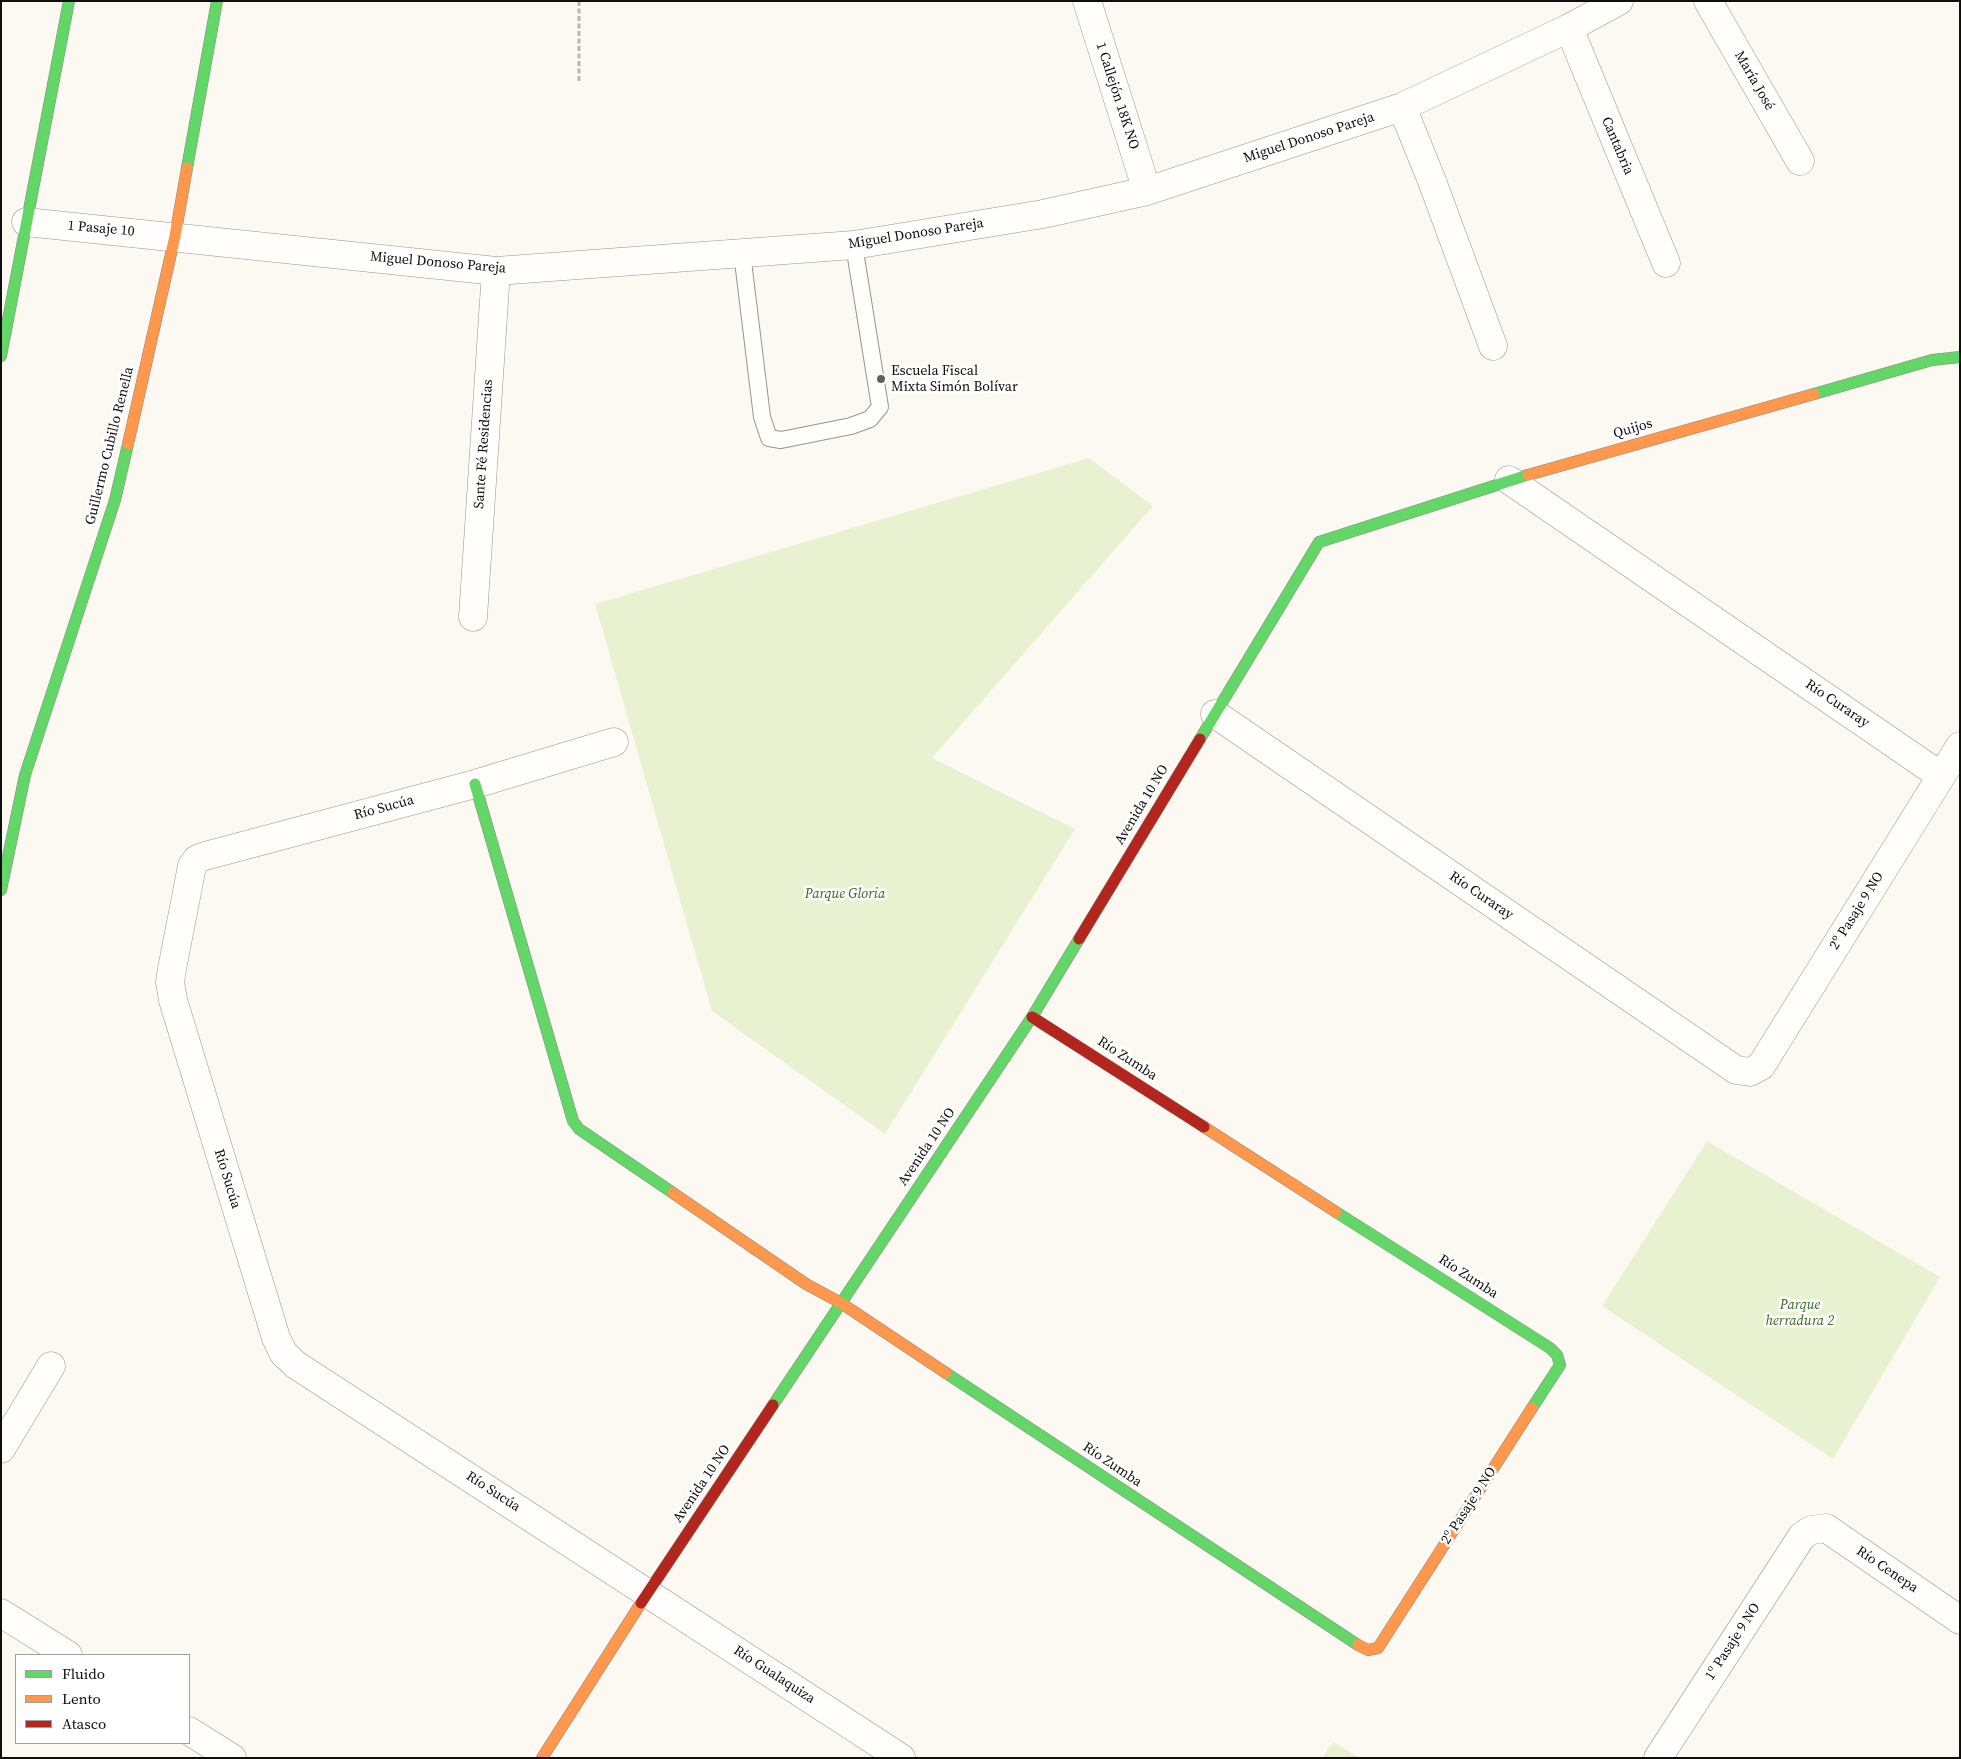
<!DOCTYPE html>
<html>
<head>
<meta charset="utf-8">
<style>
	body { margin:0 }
	#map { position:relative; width:1961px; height:1759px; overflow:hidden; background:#fcf9f2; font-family:"Source Serif 4",serif }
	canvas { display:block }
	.frame { position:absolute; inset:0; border:2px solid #0e0e0e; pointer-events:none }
	.legend { position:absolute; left:15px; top:1654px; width:175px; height:90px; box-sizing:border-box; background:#fff; border:1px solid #9f9f9f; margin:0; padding:6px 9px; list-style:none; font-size:15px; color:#0e0e0e }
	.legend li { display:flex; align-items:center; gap:10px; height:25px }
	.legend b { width:25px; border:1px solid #9f9f9f }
</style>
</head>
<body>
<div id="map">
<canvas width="1961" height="1759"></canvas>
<div class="frame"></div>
<ul class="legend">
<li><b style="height:6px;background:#63d668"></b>Fluido</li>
<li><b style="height:6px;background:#ff974d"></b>Lento</li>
<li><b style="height:6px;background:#b3261e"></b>Atasco</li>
</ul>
</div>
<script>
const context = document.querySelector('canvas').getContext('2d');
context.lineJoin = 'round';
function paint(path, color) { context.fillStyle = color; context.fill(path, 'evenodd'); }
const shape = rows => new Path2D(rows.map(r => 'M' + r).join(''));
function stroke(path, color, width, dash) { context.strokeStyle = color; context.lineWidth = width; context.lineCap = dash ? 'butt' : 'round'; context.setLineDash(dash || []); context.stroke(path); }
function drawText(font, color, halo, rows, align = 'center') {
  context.font = font + ' "Source Serif 4",serif'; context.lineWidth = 5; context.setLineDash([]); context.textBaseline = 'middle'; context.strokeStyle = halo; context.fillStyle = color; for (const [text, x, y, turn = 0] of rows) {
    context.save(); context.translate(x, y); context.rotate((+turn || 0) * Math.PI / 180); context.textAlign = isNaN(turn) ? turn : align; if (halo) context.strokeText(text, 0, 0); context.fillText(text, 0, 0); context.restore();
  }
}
paint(shape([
	[1089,458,1153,506,932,758,1075,829,885,1134,712,1011,595,604],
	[1707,1141,1940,1277,1833,1459,1602,1306],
	[1333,1742,1360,1758,1322,1758]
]), '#e9f2d0');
const lane = shape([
	[742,253,762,417,769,438,781,440,851,426,870,419,880,407,854,245]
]);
const street = shape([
	[1087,1,1147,191],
	[1708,1,1800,161],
	[1569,28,1666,263],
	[1402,107,1432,181,1493,346],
	[26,222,496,271,854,245,1043,214,1147,191,1402,107,1569,28,1619,1],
	[1509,480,1941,776],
	[473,617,496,271],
	[1215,714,1736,1070,1750,1072,1761,1066,1960,746],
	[614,742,475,784,205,856,197,859,192,866,172,969,170,982,173,1000,276,1338,284,1354,296,1365,901,1758],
	[1,1449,51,1366],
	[1,1613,68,1655],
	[189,1731,232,1758],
	[1658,1758,1802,1536,1811,1530,1826,1528,1960,1620]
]);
const fast = shape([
	[187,168,217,1],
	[1,356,69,1],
	[1814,394,1932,360,1960,357],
	[1200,739,1319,542,1528,475],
	[475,784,573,1121,579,1129,673,1193],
	[1,890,25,775,115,500,128,444],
	[1336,1212,1550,1348,1557,1355,1560,1365,1532,1408],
	[946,1373,1358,1645],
	[773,1405,1032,1017,1079,939]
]);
const slow = shape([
	[128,444,175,236,187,168],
	[1528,475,1814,394],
	[1204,1127,1336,1212],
	[673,1193,806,1284,841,1303,946,1373],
	[1358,1645,1368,1650,1378,1648,1532,1408],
	[542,1758,641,1603]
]);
const jam = shape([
	[1079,939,1200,739],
	[1032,1017,1204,1127],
	[641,1603,773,1405]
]);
stroke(lane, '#959491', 18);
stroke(street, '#959491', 29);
stroke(fast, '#8c8a87', 12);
stroke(slow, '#8c8a87', 12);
stroke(jam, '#8c8a87', 12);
stroke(shape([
	[579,1,579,82]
]), '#b8b8b6', 3, [5, 2.5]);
stroke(lane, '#fffefd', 16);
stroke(street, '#fffefd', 28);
stroke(fast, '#63d668', 11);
stroke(slow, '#ff974d', 11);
stroke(jam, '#b3261e', 11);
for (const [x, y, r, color] of [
	[881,379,5,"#61605e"]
]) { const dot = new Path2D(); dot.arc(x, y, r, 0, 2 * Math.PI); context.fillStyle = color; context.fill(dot); stroke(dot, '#fff', 2); }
drawText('14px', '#0e0e0e', '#fff', [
	["María José",1754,81,60],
	["1 Callejón 18K NO",1117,96,72],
	["Miguel Donoso Pareja",1309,138,-18],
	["Cantabria",1617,146,67],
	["1 Pasaje 10",101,229,5],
	["Miguel Donoso Pareja",916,234,-9],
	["Miguel Donoso Pareja",438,263,5],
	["Quijos",1633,429,-16],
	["Sante Fé Residencias",484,444,-86],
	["Guillermo Cubillo Renella",110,446,-76],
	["Río Curaray",1837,704,34],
	["Avenida 10 NO",1142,805,-59],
	["Río Sucúa",384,808,-15],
	["Río Curaray",1481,896,34],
	["2º Pasaje 9 NO",1857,911,-58],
	["Río Zumba",1127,1059,33],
	["Avenida 10 NO",927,1147,-56],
	["Río Sucúa",227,1179,73],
	["Río Zumba",1468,1277,33],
	["Río Zumba",1112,1465,34],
	["Avenida 10 NO",702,1484,-56],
	["Río Sucúa",493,1492,33],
	["2º Pasaje 9 NO",1469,1506,-57],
	["Río Cenepa",1887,1570,34],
	["1º Pasaje 9 NO",1733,1642,-57],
	["Río Gualaquiza",774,1675,33]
]);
drawText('14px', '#0e0e0e', '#fff', [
	["Escuela Fiscal",891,371],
	["Mixta Simón Bolívar",891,387]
], 'left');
drawText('italic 14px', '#356b18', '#fff', [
	["Parque Gloria",845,894],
	["Parque",1800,1305],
	["herradura 2",1800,1321]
]);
</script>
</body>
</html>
